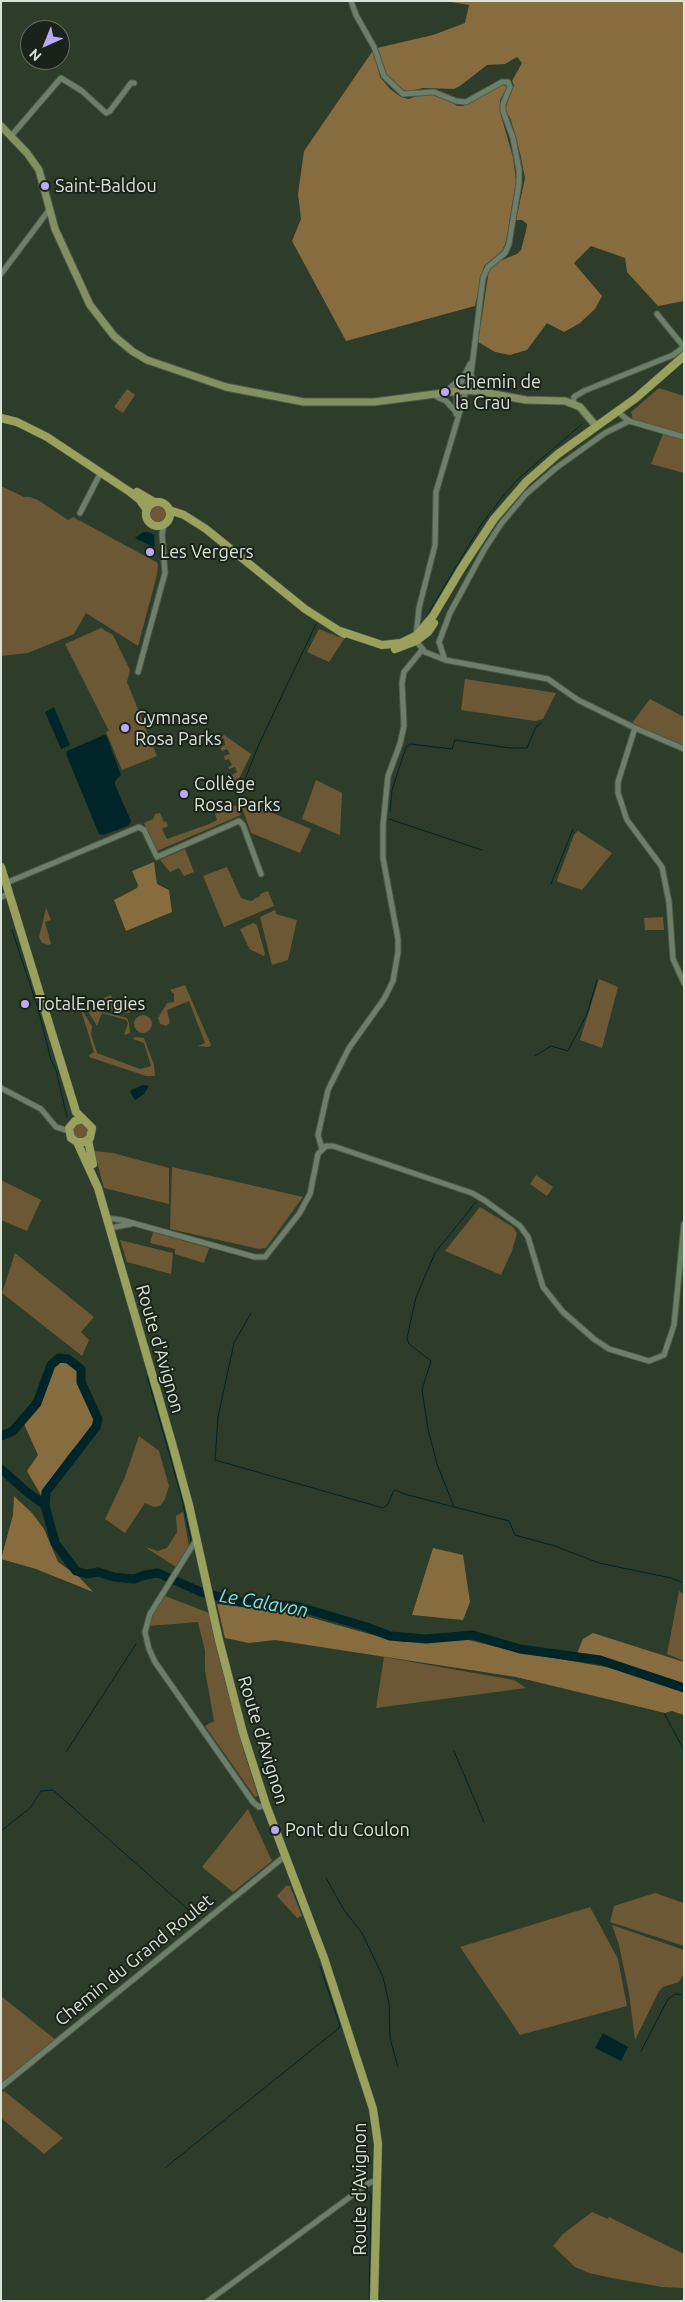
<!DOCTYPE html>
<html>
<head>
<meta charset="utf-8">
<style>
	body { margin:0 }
	#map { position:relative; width:685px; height:2302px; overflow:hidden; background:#2d3d2a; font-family:Ubuntu,sans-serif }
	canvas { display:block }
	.frame { position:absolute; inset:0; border:2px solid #d9e3d7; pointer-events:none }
	.north { position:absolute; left:20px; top:20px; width:50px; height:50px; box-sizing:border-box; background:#1a2219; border:1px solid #666f65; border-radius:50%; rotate:224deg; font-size:14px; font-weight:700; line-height:20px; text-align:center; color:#d9e3d7 }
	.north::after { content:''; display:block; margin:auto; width:18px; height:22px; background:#baaaf6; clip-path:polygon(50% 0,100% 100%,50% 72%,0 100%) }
</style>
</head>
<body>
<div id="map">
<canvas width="685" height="2302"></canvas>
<div class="frame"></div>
<div class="north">N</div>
</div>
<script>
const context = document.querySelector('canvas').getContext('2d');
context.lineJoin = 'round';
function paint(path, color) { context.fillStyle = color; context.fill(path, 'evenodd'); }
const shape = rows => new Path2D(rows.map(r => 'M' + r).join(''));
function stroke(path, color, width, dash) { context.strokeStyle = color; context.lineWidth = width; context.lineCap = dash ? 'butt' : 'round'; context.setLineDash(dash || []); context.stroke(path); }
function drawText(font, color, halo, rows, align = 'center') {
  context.font = font + ' Ubuntu,sans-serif'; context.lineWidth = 4; context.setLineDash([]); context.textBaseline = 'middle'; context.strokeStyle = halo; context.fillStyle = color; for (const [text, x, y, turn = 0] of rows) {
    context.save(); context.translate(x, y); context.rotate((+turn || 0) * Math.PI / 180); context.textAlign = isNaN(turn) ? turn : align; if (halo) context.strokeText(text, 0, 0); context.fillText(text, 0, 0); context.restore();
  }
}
paint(shape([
	[659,388,684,396,684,435,633,420,631,412],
	[127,389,135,395,123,413,114,407],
	[663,434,684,440,684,473,651,464],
	[1,486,24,497,30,497,38,500,68,520,73,517,158,563,157,575,138,646,86,613,74,634,28,653,1,656],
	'150 514a8 8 0 1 1 16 0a8 8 0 1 1-16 0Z',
	[101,628,113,635,130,670,127,682,157,756,122,770,106,732,109,731,65,644],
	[319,629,344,639,329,662,307,652],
	[465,679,556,693,543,719,535,721,461,710],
	[650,699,684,717,684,747,632,723],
	[224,735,251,754,234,789,230,790,228,781,233,779,232,775,237,772,235,767,229,769,228,767,232,765,229,759,225,760,224,756,230,754,227,749,222,751,221,749,221,747,225,745,224,738,218,740,217,739],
	[316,780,342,793,340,835,302,819],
	[239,799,311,829,300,853,251,833],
	[236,805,241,815,157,851,144,823,153,819,155,814,160,813,164,822,166,821,168,826,162,829,167,839,209,824,217,820,215,814],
	[578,831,612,853,582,890,558,882,557,880,574,835],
	[185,849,194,872,184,876,179,868,170,872,160,860],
	[227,867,241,898,251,901,260,896,260,894,268,891,274,906,224,927,203,876],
	[46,908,51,920,45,922,51,944,48,945,42,943,39,937],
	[275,910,276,914,297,920,288,960,272,965,260,917],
	[663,917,664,930,645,930,644,918],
	[253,923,257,925,265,954,264,956,249,949,251,945,249,948,240,929],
	[599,979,618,987,602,1048,580,1040],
	[185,985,211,1045,209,1047,198,1046,205,1043,189,1001,167,1010,170,1023,166,1026,160,1024,158,1018,167,1003,174,1002,174,994,170,990],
	[111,995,113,1001,125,1006,133,1005,133,1011,128,1013,90,1004],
	[80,1007,92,1026,91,1034,97,1053,140,1069,151,1066,144,1043,133,1039,135,1037,144,1038,154,1065,155,1076,146,1076,89,1057,89,1055,94,1052],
	[88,1008,127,1018,129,1023,130,1033,124,1035,128,1023,126,1020,102,1013,97,1026,89,1013],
	'134 1024a9 9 0 1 1 18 0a9 9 0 1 1-18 0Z',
	'73 1131a8 8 0 1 1 16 0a8 8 0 1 1-16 0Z',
	[94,1151,113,1153,169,1168,169,1204,104,1188],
	[172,1167,303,1197,266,1248,259,1249,170,1229],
	[536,1175,553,1187,547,1196,530,1184],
	[1,1180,41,1200,27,1231,1,1220],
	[480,1207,513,1227,517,1233,512,1251,501,1275,445,1251],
	[153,1232,209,1248,204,1263,175,1254,175,1249,150,1243],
	[120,1240,173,1253,171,1274,127,1262],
	[15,1253,94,1317,81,1332,89,1340,82,1356,2,1293],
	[139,1436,159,1451,169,1486,165,1499,160,1506,154,1507,145,1503,125,1533,105,1519,125,1477],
	[183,1512,189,1546,176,1567,145,1547,158,1551,167,1548,177,1532,176,1516],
	[679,1591,684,1594,684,1661,667,1654],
	[165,1596,209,1613,243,1748,258,1796,255,1797,205,1726,214,1721,205,1670,205,1651,198,1622,149,1626,154,1612],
	[384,1657,514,1680,526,1688,376,1708],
	[248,1809,272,1861,233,1892,202,1867],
	[286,1886,290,1886,302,1916,297,1918,277,1896],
	[655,1893,684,1903,684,1946,610,1922,614,1906],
	[590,1907,618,1959,627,2006,520,2035,460,1947],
	[612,1925,684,1950,684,1973,679,1982,663,1987,659,1991,635,2040,629,1993,619,1945],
	[1,1996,56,2040,1,2083],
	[4,2091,63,2138,44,2154,1,2118,1,2093],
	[592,2212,608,2219,609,2217,684,2254,684,2288,662,2287,612,2278,589,2273,575,2267,553,2246,563,2234]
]), '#6c5835');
paint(shape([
	[444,1,684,1,684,301,658,306,627,272,625,258,591,246,574,263,602,296,595,309,580,323,564,332,547,323,527,350,510,355,495,352,478,342,489,270,497,262,517,254,521,250,526,231,527,224,522,220,516,220,525,178,520,153,511,120,505,109,514,85,512,81,522,63,517,57,505,64,487,65,460,86,454,89,423,88,406,92,386,76,377,48,433,35,465,23,469,5],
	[374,49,380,77,390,89,401,97,409,99,421,94,436,95,446,98,457,106,463,106,502,84,507,87,500,100,500,112,513,157,516,181,506,242,502,251,484,266,475,306,346,341,292,241,301,219,298,194,304,151],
	[154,862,157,884,169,890,172,912,126,931,114,900,137,888,138,885,132,871],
	[59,1361,67,1361,79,1371,78,1383,95,1419,94,1426,69,1454,44,1489,42,1497,27,1471,38,1455,24,1424,40,1406,53,1367],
	[14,1496,32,1513,44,1529,58,1562,79,1577,93,1592,36,1569,1,1559,13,1515],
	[433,1548,463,1555,470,1602,463,1620,412,1615],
	[217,1604,295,1613,387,1639,404,1642,465,1639,508,1650,623,1670,684,1691,684,1715,672,1711,665,1713,516,1677,275,1640,249,1643,225,1638],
	[593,1633,684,1662,684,1684,600,1656,577,1653,583,1639]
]), '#876c3f');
paint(shape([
	[143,532,148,532,154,535,155,546,153,547,135,538],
	[54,707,70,745,61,749,45,712],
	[104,735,106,735,121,775,115,781,115,785,131,821,128,826,103,835,99,834,66,754,67,751],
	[143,1085,149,1086,144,1094,135,1100,130,1092,131,1090],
	[603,2033,628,2047,621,2061,595,2048]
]), '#002528');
stroke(shape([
	[424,621,481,525,504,495,517,480,582,424],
	[240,792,259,744,316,624],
	[390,811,392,790,406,747,410,744,452,749,455,740,510,748,527,748,536,727,541,723],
	[389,819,482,850],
	[551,884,573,829],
	[12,930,38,1008,51,1060,56,1070,67,1117],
	[34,961,40,982],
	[535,1056,551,1046,568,1051,587,1014,597,980],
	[251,1313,234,1343,218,1417,215,1460,383,1508,388,1504,394,1490,408,1495,509,1521,515,1535,555,1546,599,1563,671,1578,684,1583],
	[147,1376,181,1495,191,1541],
	[454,1507,437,1464,428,1429,422,1390,431,1361,409,1344,407,1338,416,1297,435,1253,476,1202],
	[664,1713,684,1750],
	[454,1751,484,1822],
	[66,1752,136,1644],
	[1,1831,30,1808,41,1791,53,1790,201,1921],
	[326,1878,344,1910,362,1933,383,1977,389,2003,390,2038,398,2067],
	[641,2051,668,1999,675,1994,684,1995],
	[165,2168,339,2028,340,2026,320,1966],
	[350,2200,366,2189,371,2195,369,2301],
	[213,2301,327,2217]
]), '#002528', 1);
stroke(shape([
	[1,1436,13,1431,37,1403,51,1365,59,1358,68,1359,81,1369,81,1382,98,1419,96,1427,46,1492,45,1505,55,1543,76,1571,87,1574,98,1572,114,1577,134,1579,145,1575,158,1573,201,1592,239,1602,296,1606,367,1627,390,1636,426,1639,473,1635,520,1649,600,1660,684,1688],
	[1,1469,27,1492,45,1505]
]), '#002528', 9);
const street = shape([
	[351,1,356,15,374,47,384,76,403,94,434,92,456,101,466,102,502,82,508,82,510,87,503,104,503,111,513,138,519,170,519,183,509,244,505,253,488,267,483,278,471,374,436,492,435,545,419,608,416,636],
	[11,136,61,78,82,91,106,113,110,111,131,83,134,83],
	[1,274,49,210],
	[657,314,684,347],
	[471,374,474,383,483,391],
	[445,392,464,376,470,364],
	[437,397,446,401,456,412],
	[573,403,574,397,584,391,673,355,684,347],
	[618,412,629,421,684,437],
	[456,414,457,391,464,376],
	[80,513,101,472],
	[416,641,425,652,445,660,548,679,578,700,635,728,618,782,618,793,627,820,662,867,669,902,673,959,684,983],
	[445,660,439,642,450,613,484,550,501,524,526,494,556,468,605,433,629,421],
	[138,672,165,573,162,534,164,524],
	[635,728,684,749],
	[6,883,139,827,144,830,157,857,239,821,243,825,261,874],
	[1,897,9,894],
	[1,1088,41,1109,56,1127,69,1131],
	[322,1149,318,1135,328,1090,349,1048,384,999,393,981,398,952,398,939,383,858,383,825,388,776,400,744,404,726,402,683,404,672,422,650],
	[107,1218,122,1220,255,1257,265,1257,299,1214,310,1194,318,1154,326,1146,333,1146,472,1193,484,1200,520,1226,528,1237,543,1287,563,1312,594,1339,609,1349,649,1361,664,1355,674,1325,684,1224],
	[110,1228,131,1224],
	[196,1540,150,1614,145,1632,149,1649,155,1662,253,1802,259,1807,266,1805],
	[1,2087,285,1856],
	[208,2301,369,2183,377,2180]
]);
const secondary = shape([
	[1,126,27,153,39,170,55,229,90,305,114,336,132,351,147,360,226,387,304,402,374,402,466,390,483,392,526,400,565,401,580,407,596,426]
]);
const primary = shape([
	[1,418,17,422,47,437,130,492,139,499,147,510],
	[137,492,154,502],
	'146 514a12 12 0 1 1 24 0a12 12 0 1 1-24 0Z',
	[169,510,184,515,206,529,305,609,344,634],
	[340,631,382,645,401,643,417,635,433,616,461,569,494,519,526,482,558,454,636,398,684,356],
	[395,649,416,641,428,632,434,623],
	[1,867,73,1102,76,1112,92,1128,90,1138,84,1142,77,1142,71,1138,69,1128,75,1121,83,1119],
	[88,1140,93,1164],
	[77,1142,98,1188,172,1443,189,1505,219,1640,243,1733,266,1805,324,1958,373,2109,378,2144,374,2301]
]);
stroke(street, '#4c5949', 7);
stroke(secondary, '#4c5949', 9);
stroke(primary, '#4c5949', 9);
stroke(street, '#6d7f69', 5);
stroke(secondary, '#839063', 7);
stroke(primary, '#99a15d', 8);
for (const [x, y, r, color] of [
	[45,186,5,"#baaaf6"],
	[445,392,5,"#baaaf6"],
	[150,552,5,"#baaaf6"],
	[125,728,5,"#baaaf6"],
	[184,794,5,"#baaaf6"],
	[25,1004,5,"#baaaf6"],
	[275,1830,5,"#baaaf6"]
]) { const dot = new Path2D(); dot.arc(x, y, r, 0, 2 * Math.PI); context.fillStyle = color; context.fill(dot); stroke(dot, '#1a2219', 2); }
drawText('18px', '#d9e3d7', '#1a2219', [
	["Saint-Baldou",55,186],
	["Chemin de",455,382],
	["la Crau",455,403],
	["Les Vergers",160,552],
	["Gymnase",135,718],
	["Rosa Parks",135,739],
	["Collège",194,784],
	["Rosa Parks",194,805],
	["TotalEnergies",35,1004],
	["Pont du Coulon",285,1830]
], 'left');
drawText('18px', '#d9e3d7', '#1a2219', [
	["Route d'Avignon",160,1349,74],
	["Route d'Avignon",263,1740,73],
	["Chemin du Grand Roulet",134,1960,-39],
	["Route d'Avignon",360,2189,-90]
]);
drawText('italic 19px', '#77e5ec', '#1a2219', [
	["Le Calavon",264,1603,10]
]);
</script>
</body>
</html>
